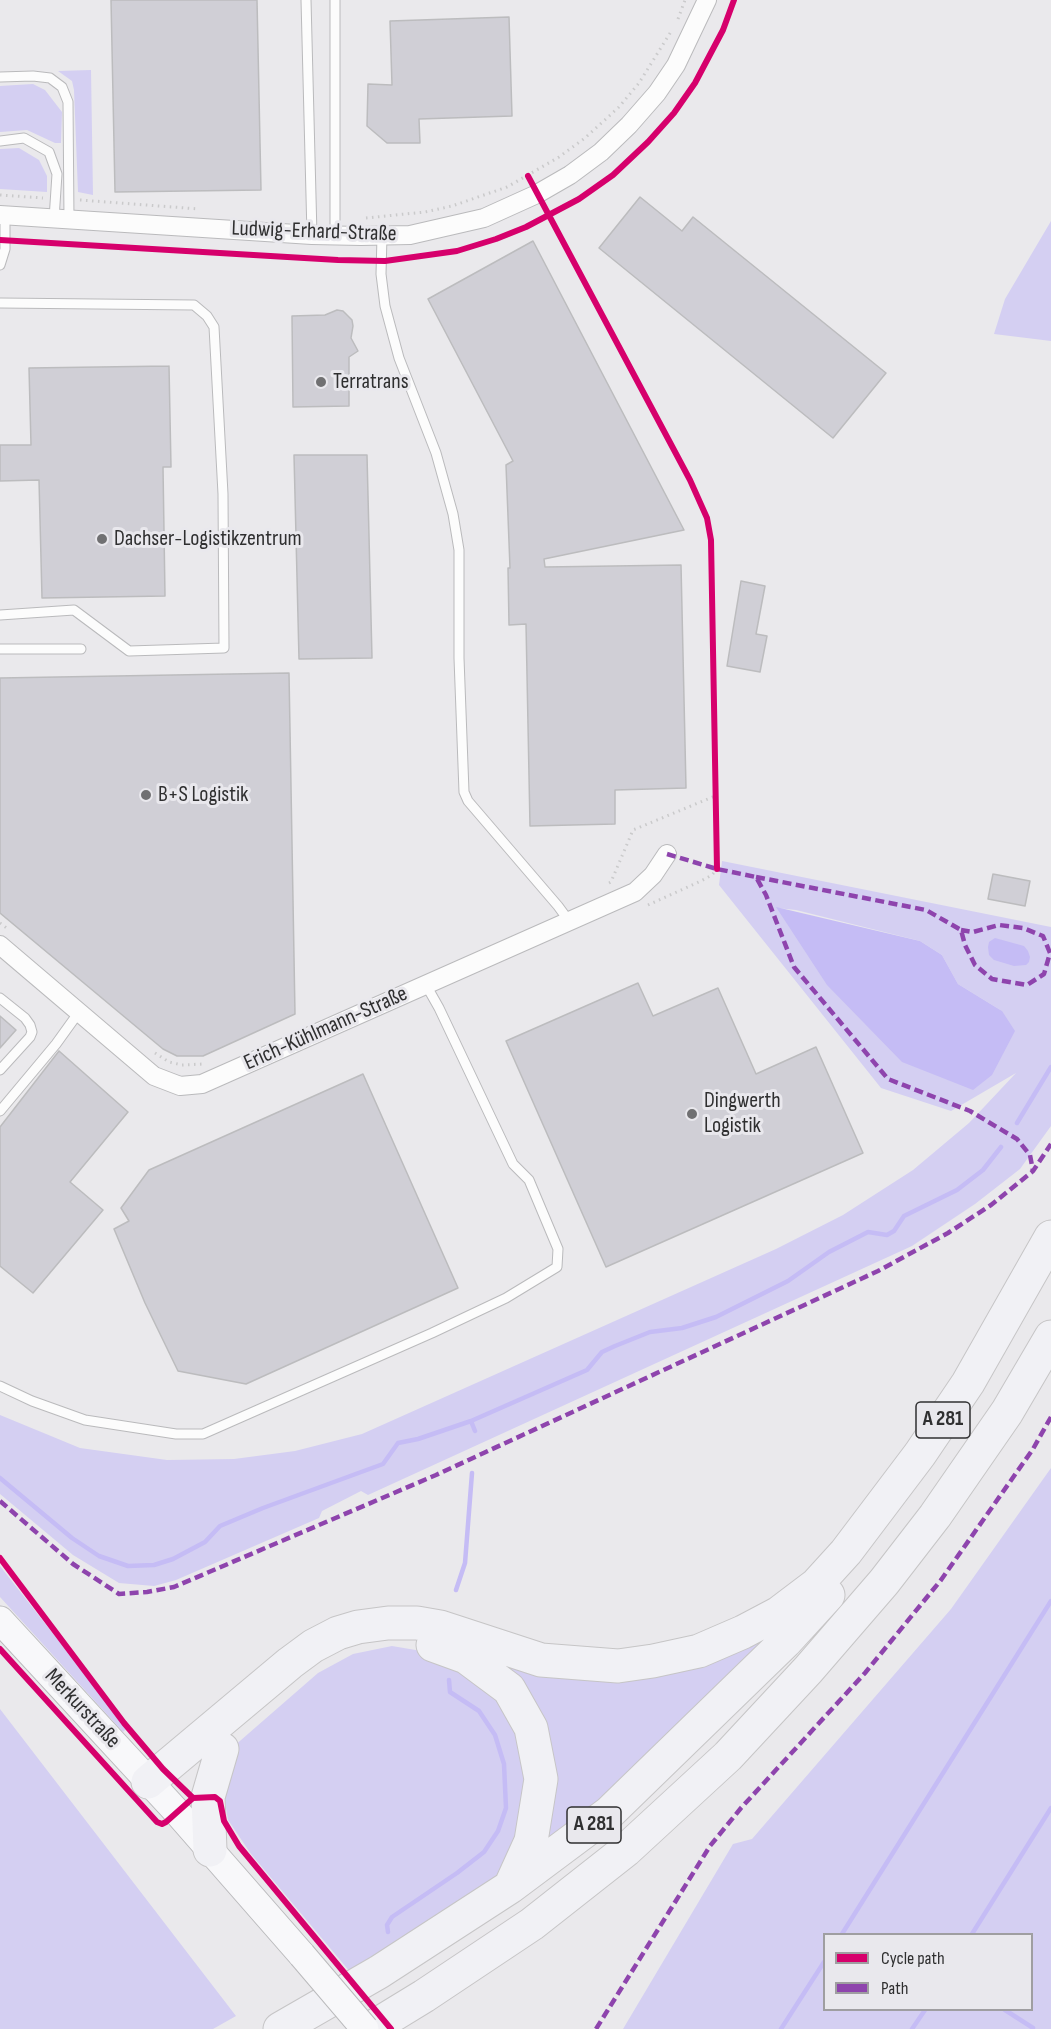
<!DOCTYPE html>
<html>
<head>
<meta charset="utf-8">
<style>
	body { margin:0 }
	#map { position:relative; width:1051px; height:2029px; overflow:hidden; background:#eae9ec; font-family:"Sofia Sans Condensed",sans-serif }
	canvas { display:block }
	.legend { position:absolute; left:823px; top:1933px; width:210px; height:78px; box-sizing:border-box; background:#e9e8ed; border:2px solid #9f9ea1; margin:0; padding:8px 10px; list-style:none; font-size:18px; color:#2f2f30 }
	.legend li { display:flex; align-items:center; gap:12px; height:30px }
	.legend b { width:30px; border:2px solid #9f9ea1 }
</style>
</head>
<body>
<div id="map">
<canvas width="1051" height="2029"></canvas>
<ul class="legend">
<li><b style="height:8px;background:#d6006c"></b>Cycle path</li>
<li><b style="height:8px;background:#8e44ad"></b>Path</li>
</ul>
</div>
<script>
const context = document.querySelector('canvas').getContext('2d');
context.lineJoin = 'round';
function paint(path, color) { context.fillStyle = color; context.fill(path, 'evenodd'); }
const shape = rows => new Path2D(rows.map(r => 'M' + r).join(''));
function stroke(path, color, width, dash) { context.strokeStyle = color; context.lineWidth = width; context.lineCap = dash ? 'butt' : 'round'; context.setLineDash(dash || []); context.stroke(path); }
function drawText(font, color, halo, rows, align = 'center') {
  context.font = font + ' "Sofia Sans Condensed",sans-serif'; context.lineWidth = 6; context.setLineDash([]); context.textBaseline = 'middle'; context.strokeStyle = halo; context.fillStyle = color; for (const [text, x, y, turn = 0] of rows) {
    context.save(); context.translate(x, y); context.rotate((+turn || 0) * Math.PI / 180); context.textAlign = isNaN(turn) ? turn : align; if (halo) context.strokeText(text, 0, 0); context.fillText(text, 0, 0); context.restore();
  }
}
paint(shape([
	[91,70,93,195,78,192,74,90,72,81,58,71],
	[33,84,45,90,62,112,61,143,55,143,27,130,0,132,0,86],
	[19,148,39,160,47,176,47,192,0,189,0,149],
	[1051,221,1051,341,994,334,1005,299],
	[722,861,1051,927,1051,1126,1020,1169,975,1204,912,1246,368,1495,361,1491,322,1511,319,1518,176,1580,154,1586,119,1583,73,1555,0,1494,0,1415,80,1448,167,1460,234,1459,295,1451,362,1434,776,1249,843,1215,913,1170,969,1123,1016,1073,951,1111,881,1088,719,885],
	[777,908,796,910,920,941,942,955,958,984,1002,1011],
	[1051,1468,1051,2029,623,2029,733,1844,752,1839,951,1609],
	[824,1934,1032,1934,1032,2010,824,2010],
	[0,1566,127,1728,123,1732,0,1597],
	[789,1618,608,1798,524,1865,546,1761,456,1643,556,1670],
	[392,1646,439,1654,510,1706,533,1792,506,1867,470,1898,351,1973,251,1854,228,1820,225,1802,220,1794,233,1747,318,1673,353,1654],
	[0,1709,236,2016,213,2029,0,2029]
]), '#d4cff2');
paint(shape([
	[776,907,920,941,942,955,958,984,1002,1011,1015,1031,992,1075,973,1090,902,1062,827,985],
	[995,938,1024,946,1028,951,1030,957,1029,962,1026,965,1014,966,994,960,989,955,988,947,989,942]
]), '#c5bcf5');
stroke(shape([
	[1017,1123,1051,1067],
	[471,1421,475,1431],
	[0,1478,72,1538,99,1556,128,1566,154,1565,173,1559,205,1542,220,1526,263,1508,383,1464,398,1443,418,1439,471,1421,587,1370,602,1352,615,1346,650,1332,682,1328,716,1317,788,1281,829,1252,868,1232,887,1235,894,1231,904,1216,957,1190,983,1170,1001,1147],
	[456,1590,465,1563,472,1473],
	[388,1932,387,1925,392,1917,457,1873,484,1852,498,1831,506,1808,504,1764,495,1735,479,1711,450,1692,449,1680],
	[842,1934,1051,1601],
	[972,1934,1051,1808],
	[1005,2010,1033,2028],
	[781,2029,824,1962],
	[912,2029,925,2010]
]), '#c5bcf5', 4.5);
const building = shape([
	[111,0,257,0,261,190,115,192,111,0],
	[509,17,512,116,419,119,420,143,387,143,367,126,368,84,392,85,390,21,509,17],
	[640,197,682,231,693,217,886,373,833,438,599,248,640,197],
	[533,241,684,530,544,559,545,567,681,565,686,788,615,790,615,824,530,826,526,624,509,625,508,568,510,568,506,465,513,461,428,299,533,241],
	[337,310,343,311,352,320,353,326,351,338,358,351,349,357,349,406,293,407,292,316,325,315,337,310],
	[169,366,171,467,163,467,165,596,42,598,39,480,0,481,0,445,31,445,29,368,169,366],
	[294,455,367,455,372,658,299,659,294,455],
	[741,581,765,586,756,634,767,636,760,672,727,666,741,581],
	[289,673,295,1014,203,1056,177,1056,163,1049,0,913,0,678,289,673],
	[993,874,1030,881,1025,906,988,899,993,874],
	[638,983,653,1016,718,988,756,1074,816,1047,863,1153,606,1267,506,1041,638,983],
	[0,1016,16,1030,0,1048,0,1016],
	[59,1051,128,1112,70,1182,103,1210,33,1293,0,1266,0,1127,59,1051],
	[363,1074,458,1288,246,1384,178,1371,145,1303,114,1229,129,1221,121,1208,149,1170,363,1074]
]);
paint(building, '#d0cfd6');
stroke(building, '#bcbcbe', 1.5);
const lane = shape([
	[306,0,312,235],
	[0,77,33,76,50,78,62,87,68,102,69,220],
	[0,141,24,138,49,152,57,174,54,219],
	[335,236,335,0],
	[382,236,381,274,385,306,399,358,436,453,453,514,459,550,459,658,464,792,468,801,558,906,569,921],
	[0,265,5,249,5,216],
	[0,303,194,305,207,316,214,327,223,494,224,648,129,651,74,610,0,615],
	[0,649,81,649],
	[0,998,25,1018,30,1025,32,1032,30,1037,0,1070],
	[0,1111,56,1044,79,1012],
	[0,1386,32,1401,85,1420,176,1434,203,1434,432,1333,506,1298,557,1267,558,1249,529,1180,513,1164,439,1008,426,985]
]);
const street = shape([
	[0,215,312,235,361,236,410,235,484,218,537,194,570,175,601,152,629,125,657,93,676,65,707,0],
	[0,945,154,1076,180,1086,202,1084,635,892,653,875,667,854]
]);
const secondary = shape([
	[0,1620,177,1812,302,1955]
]);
const highway = shape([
	[433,1645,466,1657,509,1689,531,1728,541,1779,531,1841,511,1885],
	[148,1782,290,1663,313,1646,338,1633,358,1627,388,1623,417,1623,440,1627,541,1660,618,1666,653,1661,699,1651,743,1632,779,1613,816,1585,846,1552,920,1454,968,1383,1051,1237],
	[210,1850,208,1797,222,1749],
	[280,2029,379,1972,510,1887,609,1813,785,1642,828,1595],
	[370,2029,424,1996,532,1924,626,1850,728,1756,808,1670,884,1582,935,1516,1007,1412,1051,1337]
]);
stroke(lane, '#bababc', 11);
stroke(street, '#bababc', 20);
stroke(secondary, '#bababc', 29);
stroke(highway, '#c6c5c6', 35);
stroke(shape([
	[678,19,685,0],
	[0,195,43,198],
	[80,200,199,209],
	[366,218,425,212,452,206,507,187,559,157,585,138,619,107,639,83,672,30],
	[609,883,611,882,633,830,715,796],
	[648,905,701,881,712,875,717,869],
	[0,923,8,929],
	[155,1053,169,1062,182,1065,203,1064]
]), '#cacacb', 3, [1.5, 4.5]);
stroke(lane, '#fcfcfc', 9);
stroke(street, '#fcfcfc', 18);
stroke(secondary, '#f8f8fa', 27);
stroke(highway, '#f1f1f5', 33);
const secondaryBridge = shape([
	[302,1955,365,2029]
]);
stroke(secondaryBridge, '#bababc', 29, []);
stroke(secondaryBridge, '#f8f8fa', 27);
stroke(shape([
	[667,854,717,869,756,877,766,895,794,967,888,1079,970,1111,1017,1139,1030,1155,1033,1171],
	[756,877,926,910,961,930,965,945,975,965,992,979,1027,985,1044,974,1050,953,1043,936,1023,928,999,925,973,932,961,930],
	[0,1501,73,1564,119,1594,147,1592,174,1587,436,1475,878,1271,948,1233,991,1205,1033,1171,1051,1144],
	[596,2029,710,1846,741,1808,865,1673,941,1580,1033,1449,1051,1417]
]), '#8e44ad', 4.5, [9, 4.5]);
stroke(shape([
	[528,176,690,480,707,518,711,540,717,869],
	[0,240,338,260,385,261,457,251,496,239,526,227,579,199,613,175,648,142,674,113,695,83,723,30,734,0],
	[0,1558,124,1723,163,1769,193,1798,166,1822,162,1824,157,1822,0,1649],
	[193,1798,215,1797,220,1801,224,1821,239,1846,391,2029]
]), '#d6006c', 6);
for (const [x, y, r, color] of [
	[321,382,6,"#707072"],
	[102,539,6,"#707072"],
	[146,795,6,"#707072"],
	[692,1114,6,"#707072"]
]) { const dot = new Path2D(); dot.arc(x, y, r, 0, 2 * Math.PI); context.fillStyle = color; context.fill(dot); stroke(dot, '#e9e8ed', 2); }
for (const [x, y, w] of [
	[943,1420,54],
	[594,1825,54]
]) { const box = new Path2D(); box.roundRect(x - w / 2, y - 18, w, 36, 4.5); context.fillStyle = '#e9e8ed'; context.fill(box); stroke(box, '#2f2f30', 1.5); }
drawText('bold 21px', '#2f2f30', null, [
	["A 281",943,1420],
	["A 281",594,1825]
]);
drawText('22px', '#2f2f30', '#e9e8ed', [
	["Ludwig-Erhard-Straße",314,232,2],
	["Erich-Kühlmann-Straße",326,1029,-24],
	["Merkurstraße",82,1709,47]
]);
drawText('22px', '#2f2f30', '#e9e8ed', [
	["Terratrans",333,382],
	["Dachser-Logistikzentrum",114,539],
	["B+S Logistik",158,795],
	["Dingwerth",704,1101],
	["Logistik",704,1126]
], 'left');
</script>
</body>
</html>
